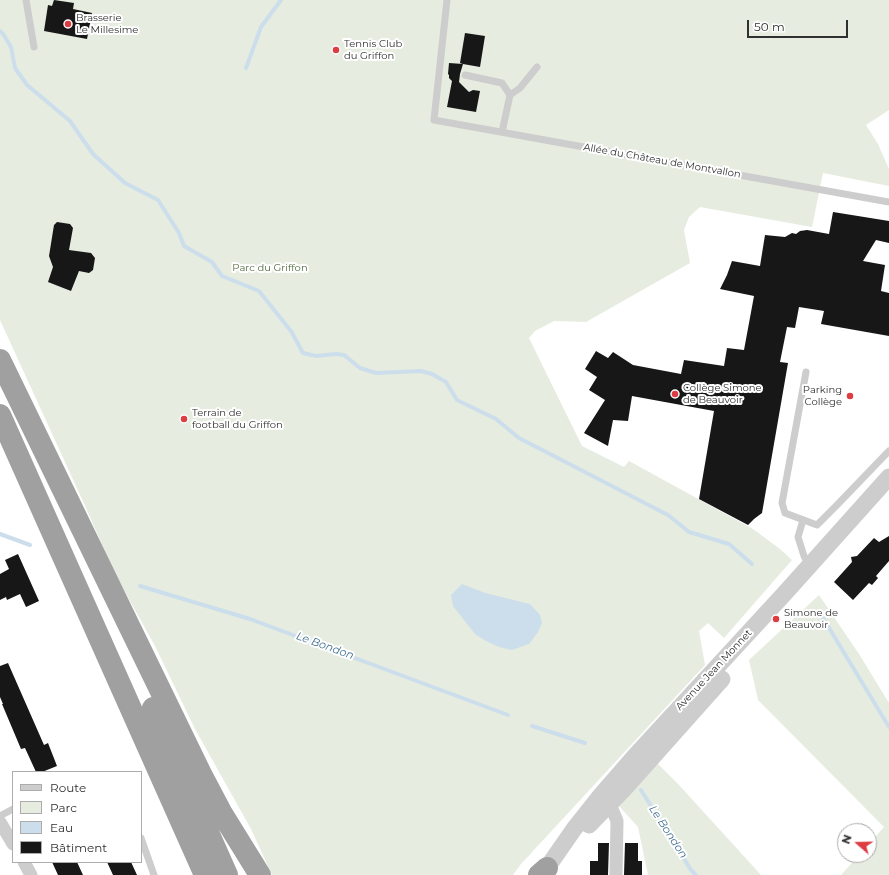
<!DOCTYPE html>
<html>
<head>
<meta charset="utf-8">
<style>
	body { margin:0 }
	#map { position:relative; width:889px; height:875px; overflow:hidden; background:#fff; font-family:Montserrat,sans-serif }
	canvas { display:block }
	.legend { position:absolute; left:12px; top:771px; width:130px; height:92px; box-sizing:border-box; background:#fff; border:1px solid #acacac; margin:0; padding:5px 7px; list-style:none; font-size:12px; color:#303030 }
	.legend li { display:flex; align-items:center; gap:8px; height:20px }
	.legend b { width:20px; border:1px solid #acacac }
	.north { position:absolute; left:837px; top:823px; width:40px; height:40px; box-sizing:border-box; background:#fff; border:1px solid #acacac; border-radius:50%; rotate:290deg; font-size:11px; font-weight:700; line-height:16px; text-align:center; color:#303030 }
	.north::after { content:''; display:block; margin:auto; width:14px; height:18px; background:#de3c43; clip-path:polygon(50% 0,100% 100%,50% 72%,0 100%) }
	.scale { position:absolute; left:747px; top:20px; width:101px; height:18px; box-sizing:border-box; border:2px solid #303030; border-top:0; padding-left:5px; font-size:12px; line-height:14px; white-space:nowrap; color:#303030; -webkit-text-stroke:3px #fff; paint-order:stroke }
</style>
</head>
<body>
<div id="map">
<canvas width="889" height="875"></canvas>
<ul class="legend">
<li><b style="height:5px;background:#cdcdcd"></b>Route</li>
<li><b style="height:11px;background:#e6ecdf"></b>Parc</li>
<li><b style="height:11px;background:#ccdeeb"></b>Eau</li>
<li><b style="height:11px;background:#171717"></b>Bâtiment</li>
</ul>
<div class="north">N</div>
<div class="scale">50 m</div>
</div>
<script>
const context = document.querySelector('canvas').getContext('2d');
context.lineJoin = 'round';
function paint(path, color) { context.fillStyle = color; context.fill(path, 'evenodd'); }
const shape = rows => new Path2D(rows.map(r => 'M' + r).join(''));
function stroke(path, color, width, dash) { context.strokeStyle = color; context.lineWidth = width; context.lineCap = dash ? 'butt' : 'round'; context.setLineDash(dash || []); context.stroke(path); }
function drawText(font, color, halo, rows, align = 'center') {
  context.font = font + ' Montserrat,sans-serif'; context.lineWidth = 4; context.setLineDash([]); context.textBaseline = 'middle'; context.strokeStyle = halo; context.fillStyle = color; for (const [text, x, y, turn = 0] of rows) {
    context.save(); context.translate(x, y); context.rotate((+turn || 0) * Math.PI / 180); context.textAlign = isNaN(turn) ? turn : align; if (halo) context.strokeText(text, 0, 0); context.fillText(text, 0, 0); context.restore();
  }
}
paint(shape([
	[0,0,889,0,889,110,866,125,878,144,889,169,889,186,823,173,812,227,700,207,689,217,684,230,690,263,586,322,554,321,535,331,529,338,582,446,624,467,629,461,753,529,780,549,792,560,724,638,708,623,699,631,705,665,521,864,513,875,272,875,251,829,195,729,155,646,115,574,86,508,0,320],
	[819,595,859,654,889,703,889,875,841,875,859,855,869,855,869,844,884,827,758,700,749,660],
	[657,763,679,785,761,875,648,875,638,827,618,805]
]), '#e6ecdf');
paint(shape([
	[462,584,485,593,530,604,540,615,542,623,538,632,529,644,512,650,499,647,486,641,475,634,453,606,451,595]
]), '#ccdeeb');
stroke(shape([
	[0,31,3,34,11,47,15,68,27,85,70,121,93,154,125,183,158,200,179,233,184,246,212,262,222,276,259,291,291,331,303,353,316,356,336,354,344,355,360,368,376,373,421,371,432,374,446,382,457,400,496,419,519,438,668,515,689,532,729,544,752,564],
	[246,68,261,27,281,0],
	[0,534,30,545],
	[140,586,250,619,508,715],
	[820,613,889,727],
	[532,726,585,743],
	[641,790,691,870,696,875]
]), '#ccdeeb', 4);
paint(shape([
	[54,0,74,3,73,9,92,13,87,39,44,31,48,5,52,6],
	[465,33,485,36,480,67,463,64,460,74,459,82,469,92,473,90,480,91,476,112,447,107,452,81,449,78,449,75,448,74,449,63,463,64,460,63],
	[833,212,889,221,889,243,876,240,863,261,885,265,881,291,889,293,889,336,821,324,824,311,799,307,795,328,787,327,780,362,788,363,762,513,754,519,748,525,699,499,714,411,632,396,628,421,613,420,608,446,584,433,605,400,589,390,597,377,585,369,596,351,608,358,613,352,633,365,681,374,684,360,724,366,727,348,744,350,754,296,720,289,727,275,732,261,760,266,765,235,785,237,792,233,796,234,800,231,807,230,829,234],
	[57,222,70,224,73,228,69,250,91,253,95,258,93,270,89,273,79,271,71,291,48,282,53,267,49,256,54,225],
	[889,536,889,561,876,576,878,578,872,585,869,583,853,600,834,582,852,562,851,557,857,556,874,538,879,542],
	[18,554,39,601,26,607,20,594,7,600,6,597,0,600,0,574,9,569,5,560],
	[8,663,44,745,48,743,57,766,42,772,36,772,25,748,21,749,2,704,3,704,0,697,0,666],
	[598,843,609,843,608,875,590,875,590,861,598,861],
	[625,843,638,843,638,861,642,861,642,875,624,875],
	[52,862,77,862,83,875,58,875],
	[107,862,131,862,137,875,113,875]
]), '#171717');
stroke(shape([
	[26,0,34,47],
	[447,0,434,120,889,202],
	[465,75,502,83,510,95],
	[502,132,510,95,520,88,537,67],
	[806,372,782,503,785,513,817,525,837,505,889,451],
	[803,520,798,537,804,556,809,565],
	[0,816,13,809],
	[141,838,154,875]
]), '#cdcdcd', 7);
stroke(shape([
	[610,804,617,821,616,875],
	[0,822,13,844],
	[24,862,31,875]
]), '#cdcdcd', 13);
stroke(shape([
	[589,825,624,789,722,679],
	[542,875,574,829,601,795,634,757,785,593,889,477]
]), '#cdcdcd', 17);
stroke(shape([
	[0,360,202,776,221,812,260,875],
	[0,415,205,875],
	[153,708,227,875],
	[539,875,547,868]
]), '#a0a0a0', 22);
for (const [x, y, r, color] of [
	[68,24,4,"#de3c43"],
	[336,50,4,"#de3c43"],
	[675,394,4,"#de3c43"],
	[850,396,4,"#de3c43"],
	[184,419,4,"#de3c43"],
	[776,619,4,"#de3c43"]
]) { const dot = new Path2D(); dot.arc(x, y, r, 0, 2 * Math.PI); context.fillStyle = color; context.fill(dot); stroke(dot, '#fff', 1.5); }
drawText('10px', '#303030', '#fff', [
	["Brasserie",76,18],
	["Le Millesime",76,30],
	["Tennis Club",344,44],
	["du Griffon",344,56],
	["Collège Simone",683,388],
	["de Beauvoir",683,400],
	["Parking",842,390,"right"],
	["Collège",842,402,"right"],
	["Terrain de",192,413],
	["football du Griffon",192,425],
	["Simone de",784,613],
	["Beauvoir",784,625]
], 'left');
drawText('10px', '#303030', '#fff', [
	["Allée du Château de Montvallon",662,161,10],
	["Avenue Jean Monnet",714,670,-47]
]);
drawText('10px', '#526b3f', '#fff', [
	["Parc du Griffon",270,268]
]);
drawText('italic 11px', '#416f90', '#fff', [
	["Le Bondon",325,646,20],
	["Le Bondon",668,832,57]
]);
</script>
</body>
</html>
